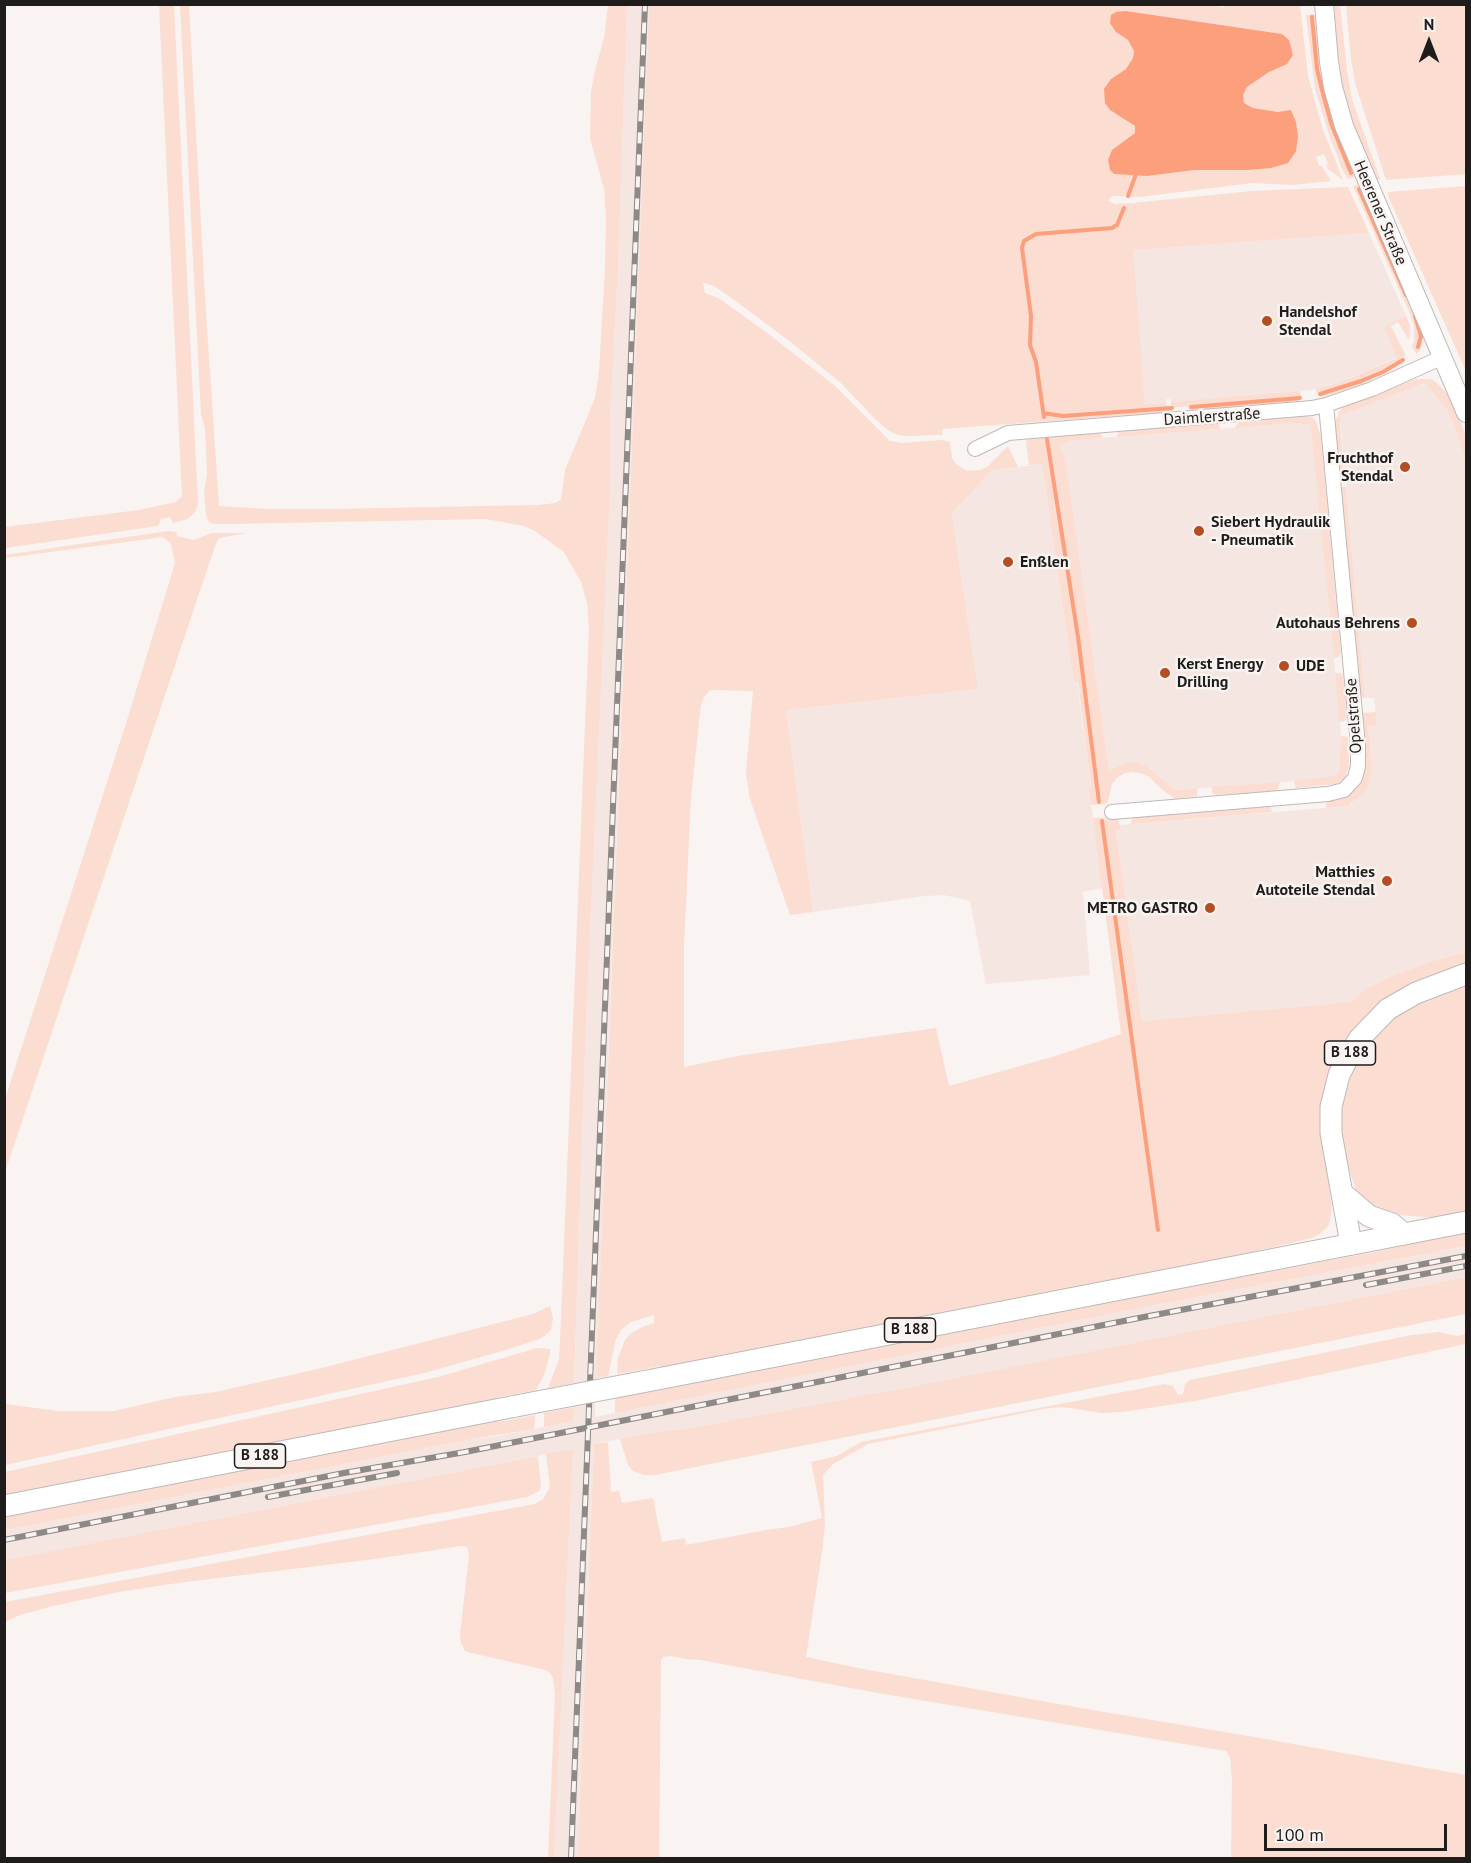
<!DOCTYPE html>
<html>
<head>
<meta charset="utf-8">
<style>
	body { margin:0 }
	#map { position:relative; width:1471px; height:1863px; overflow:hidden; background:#f9f3f1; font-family:"PT Sans",sans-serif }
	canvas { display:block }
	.frame { position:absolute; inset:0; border:6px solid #1f1d1c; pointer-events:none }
	.north { position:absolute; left:1399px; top:12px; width:60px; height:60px; -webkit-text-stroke:4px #f9f3f1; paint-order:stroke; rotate:0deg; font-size:16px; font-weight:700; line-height:24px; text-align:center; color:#1f1d1c }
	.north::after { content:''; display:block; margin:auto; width:21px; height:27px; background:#1f1d1c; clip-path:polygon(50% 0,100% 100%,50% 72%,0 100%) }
	.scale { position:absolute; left:1264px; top:1824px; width:183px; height:27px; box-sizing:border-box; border:3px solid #1f1d1c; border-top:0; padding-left:8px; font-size:18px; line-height:21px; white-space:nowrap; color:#1f1d1c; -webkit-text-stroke:4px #f9f3f1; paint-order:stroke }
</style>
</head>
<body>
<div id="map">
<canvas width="1471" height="1863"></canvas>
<div class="frame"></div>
<div class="north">N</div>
<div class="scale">100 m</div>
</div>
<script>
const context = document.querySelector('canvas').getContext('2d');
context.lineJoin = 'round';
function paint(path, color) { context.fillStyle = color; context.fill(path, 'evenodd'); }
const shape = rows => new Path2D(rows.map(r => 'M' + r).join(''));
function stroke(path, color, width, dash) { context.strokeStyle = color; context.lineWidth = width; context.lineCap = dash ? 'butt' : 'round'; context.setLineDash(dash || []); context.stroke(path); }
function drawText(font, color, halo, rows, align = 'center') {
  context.font = font + ' "PT Sans",sans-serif'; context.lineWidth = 5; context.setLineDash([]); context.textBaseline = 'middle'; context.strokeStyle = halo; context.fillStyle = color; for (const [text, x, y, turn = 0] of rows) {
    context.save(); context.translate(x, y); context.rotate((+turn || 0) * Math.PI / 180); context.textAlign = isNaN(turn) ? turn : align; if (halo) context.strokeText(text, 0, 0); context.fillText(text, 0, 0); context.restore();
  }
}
paint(shape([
	[627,5,649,5,609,1030,595,1417,1144,1307,1466,1246,1466,1277,920,1385,691,1428,655,1432,594,1444,579,1858,554,1858,573,1449,5,1560,5,1530,472,1439,498,1436,573,1421,586,1020,610,492,610,418,618,268],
	[1369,233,1406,316,1385,327,1397,357,1341,382,1316,389,1275,394,1171,402,1170,399,1166,399,1166,403,1145,404,1132,250],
	[1426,383,1446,408,1453,422,1466,461,1466,952,1433,961,1394,975,1366,989,1350,1002,1142,1021,1116,831,1121,830,1120,825,1350,806,1372,768,1368,726,1377,725,1374,698,1365,698,1340,418,1344,413],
	[1296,423,1309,425,1313,431,1341,736,1339,771,1334,776,1318,779,1178,790,1173,788,1146,766,1120,765,1109,770,1067,472,1064,455,1058,446,1062,442,1078,440],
	[1042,464,1074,682,1077,682,1091,787,1089,789,1103,888,1083,892,1090,975,986,984,970,901,944,895,925,896,813,912,786,710,978,689,952,512,991,471]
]), '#f5e6e1');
paint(shape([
	[1201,4,1223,7,1233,4,1300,5,1308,76,1314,98,1323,130,1343,180,1329,170,1326,165,1328,164,1324,154,1316,157,1319,166,1322,166,1331,181,1293,185,1252,183,1139,197,1112,196,1108,201,1115,204,1132,203,1252,191,1348,187,1369,233,1133,250,1145,404,1166,403,1166,406,1171,406,1171,402,1300,391,1301,397,1298,402,1192,411,1189,406,1173,408,1172,412,942,429,942,435,908,436,898,435,889,431,876,420,842,384,792,343,733,299,714,286,703,283,705,293,720,299,770,335,835,386,890,441,902,443,941,440,950,442,952,458,956,464,967,471,980,470,987,467,1008,446,1018,467,991,471,952,513,978,689,786,710,813,912,790,915,750,799,746,774,753,691,710,690,705,696,701,704,691,796,684,946,684,1067,743,1055,936,1028,949,1086,1052,1057,1121,1034,1093,818,1118,817,1121,830,1116,831,1142,1021,1350,1002,1366,989,1394,975,1433,961,1466,952,1466,965,1391,996,1321,1129,1332,1208,1329,1225,1320,1234,1312,1238,1165,1272,661,1370,660,1366,617,1374,618,1358,625,1340,630,1334,642,1327,654,1323,654,1315,631,1322,621,1330,616,1339,608,1376,596,1378,649,5],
	[1126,11,1282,34,1293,54,1287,63,1269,72,1247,87,1243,95,1244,103,1253,108,1278,112,1291,111,1296,122,1298,136,1271,168,1195,170,1147,176,1110,170,1108,160,1112,150,1135,133,1135,126,1110,110,1111,79,1126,69,1133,58,1134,51,1128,40,1116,32],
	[159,5,174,5,198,504,195,512,188,519,173,523,170,517,161,519,158,526,5,548,5,527,139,510,176,502,182,496],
	[180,5,189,5,205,298,219,506,269,509,332,509,537,505,556,503,561,499,565,470,595,398,599,372,605,268,606,217,604,189,590,138,591,92,595,70,604,38,608,5,627,5,618,268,610,418,610,492,586,1020,574,1383,548,1388,559,1359,560,1343,589,627,587,603,581,582,564,552,535,531,524,526,486,519,230,524,213,524,208,521,206,514,204,492,207,473,205,429,201,414],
	[1331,5,1340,5,1347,71,1352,99,1380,179,1377,180,1370,176,1339,86],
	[1346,5,1466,5,1466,174,1386,180,1355,83,1351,59],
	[1315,14,1317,15,1356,175,1352,178,1348,179,1342,169,1330,137,1315,89,1306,15],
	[1356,185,1362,186,1423,335,1422,346,1417,354,1412,347,1414,342,1414,326,1410,314,1353,186],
	[1466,186,1466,371,1389,198,1388,192],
	[1406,316,1410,325,1409,340,1398,322,1391,326,1405,354,1403,361,1382,374,1362,384,1321,397,1316,392,1316,389,1341,382,1397,358,1384,327],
	[1416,379,1431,379,1436,382,1451,398,1466,435,1466,461,1453,422,1446,408,1425,383,1341,415,1340,425,1344,473,1340,471,1337,465,1334,425,1340,410,1343,407],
	[1304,416,1312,417,1316,421,1321,438,1341,653,1338,657,1334,658,1311,427,1309,425,1296,423,1235,428,1239,421],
	[1219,423,1220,429,1117,437,1118,432,1121,430],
	[1100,432,1102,438,1069,441,1058,446,1064,455,1067,471,1109,770,1123,764,1132,762,1140,763,1146,766,1173,788,1178,790,1197,788,1197,796,1175,799,1164,791,1149,777,1141,773,1132,772,1123,774,1117,778,1112,784,1108,802,1105,804,1091,805,1089,789,1091,787,1078,682,1074,682,1042,464,1029,465,1026,442,1028,438,1041,436],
	[1342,487,1346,487,1365,698,1360,697,1341,489],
	[168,531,176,532,177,536,194,540,211,533,247,533,219,538,215,546,5,1172,5,1099,128,717,175,563,171,544,163,537,5,558,5,555],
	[1335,673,1341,673,1343,675,1347,718,1345,721,1339,722],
	[1376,712,1377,725,1368,726,1372,768,1368,786,1363,794,1350,804,1350,806,1326,808,1326,803,1329,801,1345,797,1352,792,1361,780,1364,766,1361,715,1363,713],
	[1341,736,1348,737,1349,767,1345,777,1340,782,1335,784,1296,788,1294,781,1334,776,1339,771],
	[1280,782,1277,791,1216,795,1212,793,1212,787],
	[1266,806,1271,807,1272,812,1131,824,1133,816],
	[1466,984,1466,1213,1445,1217,1425,1217,1399,1215,1374,1210,1357,1193,1344,1155,1341,1132,1341,1117,1343,1101,1350,1075,1365,1046,1388,1022,1412,1005],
	[1466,1231,1466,1246,1144,1307,615,1413,615,1398,661,1390,661,1387,1184,1285,1264,1273,1380,1251],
	[1466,1277,1466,1314,655,1475,644,1475,633,1471,628,1465,620,1439,655,1432,691,1428,920,1385],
	[550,1306,553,1318,551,1330,542,1338,506,1350,424,1373,5,1465,5,1404,58,1411,114,1411,175,1397,216,1392,322,1368,533,1314],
	[1439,1332,1457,1336,1466,1334,1466,1344,1195,1401,1122,1412,1102,1413,1062,1407,1044,1409,868,1444,833,1464,823,1475,825,1523,823,1545,806,1657,863,1669,1098,1711,1254,1737,1466,1775,1466,1858,1231,1858,1232,1780,1230,1758,1226,1751,878,1693,700,1660,685,1659,670,1656,663,1657,661,1660,659,1858,578,1858,594,1444,608,1442,611,1492,619,1491,622,1503,653,1498,662,1542,685,1538,686,1545,766,1530,789,1527,822,1518,811,1462,837,1456,861,1442,1165,1384,1173,1386,1178,1395,1183,1394,1185,1384,1190,1380,1412,1335],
	[537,1348,550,1349,550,1354,544,1375,536,1390,498,1397,497,1400,5,1498,5,1472,438,1377],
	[574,1407,573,1421,544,1427,544,1413],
	[535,1415,534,1429,472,1439,5,1530,5,1513,498,1419,499,1422],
	[573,1449,554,1858,548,1858,555,1695,553,1678,549,1672,542,1669,471,1653,465,1651,461,1643,460,1634,469,1556,467,1547,461,1546,375,1559,185,1582,124,1591,53,1606,20,1615,5,1622,5,1602,535,1504,543,1499,550,1487,546,1454],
	[538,1456,541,1486,539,1491,527,1497,5,1593,5,1560]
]), '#fbddd2');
paint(shape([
	[1126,11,1282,34,1289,40,1293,55,1287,64,1269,72,1247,87,1243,95,1244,103,1253,108,1278,112,1291,110,1296,122,1298,136,1296,151,1288,163,1271,168,1248,170,1195,170,1147,176,1114,174,1110,170,1108,160,1112,150,1135,133,1135,126,1110,110,1105,103,1104,89,1111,79,1126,69,1133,58,1134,51,1128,40,1116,32,1110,23,1111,15,1116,12]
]), '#fb9f7d');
stroke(shape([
	[1312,17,1317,69,1323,94,1331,123,1351,173],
	[1359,189,1406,295],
	[1128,196,1136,174],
	[1415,316,1421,336,1418,347],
	[1320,394,1361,381,1383,372,1403,360],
	[1191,407,1300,398],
	[1043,413,1063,416,1172,408],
	[1044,417,1036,362,1030,345,1031,316,1022,248,1024,241,1036,234,1112,228,1117,225,1124,208],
	[1047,439,1078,637,1099,802],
	[1102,821,1158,1230]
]), '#fb9f7d', 4);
const minor = shape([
	[975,449,1008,433,1312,408,1326,405,1372,389,1443,357],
	[1112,812,1328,794,1344,790,1355,778,1358,766,1358,745,1326,405]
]);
const secondary = shape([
	[1324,4,1329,62,1333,87,1344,126,1466,413]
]);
const primary = shape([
	[1342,1193,1369,1216,1392,1224,1404,1234],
	[1351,1244,1331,1133,1331,1107,1339,1075,1349,1055,1360,1038,1388,1009,1416,993,1466,974],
	[642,1382,1404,1234],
	[4,1506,516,1406]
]);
const trunk = shape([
	[1404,1234,1466,1222]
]);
stroke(minor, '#bfb9b7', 16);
stroke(secondary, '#bfb9b7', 20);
stroke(primary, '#bfb9b7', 23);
stroke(trunk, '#bfb9b7', 23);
stroke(minor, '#fff', 14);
stroke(secondary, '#fff', 18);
stroke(primary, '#fff', 21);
stroke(trunk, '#fff', 21);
const rail = shape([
	[1366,1285,1466,1266],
	[268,1497,397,1473],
	[4,1540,344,1473,465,1452,1144,1317,1466,1256],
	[571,1858,645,4]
]);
stroke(rail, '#8d8987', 6);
stroke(rail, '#f9f3f1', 4, [11]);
const primaryBridge = shape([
	[516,1406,642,1382]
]);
stroke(primaryBridge, '#bfb9b7', 23, []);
stroke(primaryBridge, '#fff', 21);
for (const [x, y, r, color] of [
	[1267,321,6,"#b34d22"],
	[1405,467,6,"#b34d22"],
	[1199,531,6,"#b34d22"],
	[1008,562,6,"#b34d22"],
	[1412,623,6,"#b34d22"],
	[1284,666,6,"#b34d22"],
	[1165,673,6,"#b34d22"],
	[1387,881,6,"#b34d22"],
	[1210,908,6,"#b34d22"]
]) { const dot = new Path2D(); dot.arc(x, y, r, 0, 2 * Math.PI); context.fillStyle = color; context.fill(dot); stroke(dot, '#f9f3f1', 2); }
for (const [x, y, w] of [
	[1350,1053,51],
	[910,1330,51],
	[260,1456,51]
]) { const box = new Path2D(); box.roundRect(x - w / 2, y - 12, w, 24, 4.5); context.fillStyle = '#f9f3f1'; context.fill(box); stroke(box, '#1f1d1c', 1.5); }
drawText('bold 15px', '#1f1d1c', null, [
	["B 188",1350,1053],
	["B 188",910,1330],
	["B 188",260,1456]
]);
drawText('16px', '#1f1d1c', '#f9f3f1', [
	["Heerener Straße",1380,213,67],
	["Daimlerstraße",1212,417,-4],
	["Opelstraße",1354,716,-94]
]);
drawText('bold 16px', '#1f1d1c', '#f9f3f1', [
	["Handelshof",1279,312],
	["Stendal",1279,330],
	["Fruchthof",1393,458,"right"],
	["Stendal",1393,476,"right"],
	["Siebert Hydraulik",1211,522],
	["- Pneumatik",1211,540],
	["Enßlen",1020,562],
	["Autohaus Behrens",1400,623,"right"],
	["Kerst Energy",1177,664],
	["Drilling",1177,682],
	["UDE",1296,666],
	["Matthies",1375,872,"right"],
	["Autoteile Stendal",1375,890,"right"],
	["METRO GASTRO",1198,908,"right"]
], 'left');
</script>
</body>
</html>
